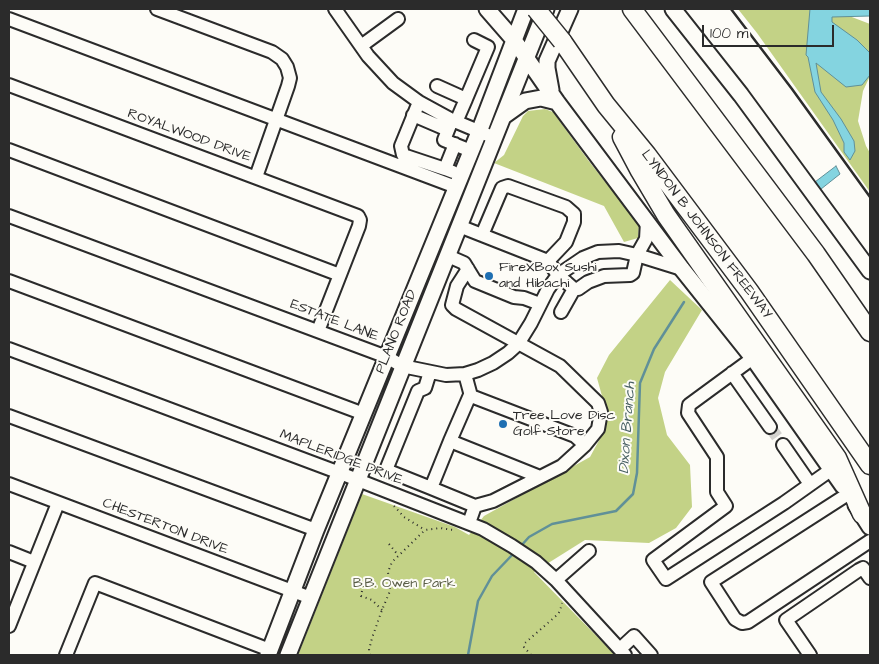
<!DOCTYPE html>
<html>
<head>
<meta charset="utf-8">
<style>
	body { margin:0 }
	#map { position:relative; width:879px; height:664px; overflow:hidden; background:#fdfcf7; font-family:"Architects Daughter",sans-serif }
	canvas { display:block }
	.frame { position:absolute; inset:0; border:10px solid #2b2b2b; pointer-events:none }
	.scale { position:absolute; left:702px; top:25px; width:132px; height:22px; box-sizing:border-box; border:2px solid #2b2b2b; border-top:0; padding-left:6px; font-size:15px; line-height:18px; white-space:nowrap; color:#2b2b2b; -webkit-text-stroke:4px #fdfcf7; paint-order:stroke }
</style>
</head>
<body>
<div id="map">
<canvas width="879" height="664"></canvas>
<div class="frame"></div>
<div class="scale">100 m</div>
</div>
<script>
const context = document.querySelector('canvas').getContext('2d');
context.lineJoin = 'round';
function paint(path, color) { context.fillStyle = color; context.fill(path, 'evenodd'); }
const shape = rows => new Path2D(rows.map(r => 'M' + r).join(''));
function stroke(path, color, width, dash) { context.strokeStyle = color; context.lineWidth = width; context.lineCap = dash ? 'butt' : 'round'; context.setLineDash(dash || []); context.stroke(path); }
function drawText(font, color, halo, rows, align = 'center') {
  context.font = font + ' "Architects Daughter",sans-serif'; context.lineWidth = 4; context.setLineDash([]); context.textBaseline = 'middle'; context.strokeStyle = halo; context.fillStyle = color; for (const [text, x, y, turn = 0] of rows) {
    context.save(); context.translate(x, y); context.rotate((+turn || 0) * Math.PI / 180); context.textAlign = isNaN(turn) ? turn : align; if (halo) context.strokeText(text, 0, 0); context.fillText(text, 0, 0); context.restore();
  }
}
paint(shape([
	[738,9,845,9,844,14,870,24,870,76,863,91,858,121,866,146,870,153,870,192,757,33],
	[545,109,553,112,588,160,639,225,638,238,624,242,604,206,494,163,504,155,523,116,528,111],
	[670,280,702,310,665,372,658,398,667,435,690,465,692,507,676,528,649,543,585,540,534,572,615,655,298,655,362,494,455,527,469,535,484,516,590,457,603,433,602,396,597,378,609,355]
]), '#c3d286');
const water = shape([
	[810,9,870,9,870,16,832,17,832,22,857,40,870,53,870,75,862,85,846,87,816,63,821,92,841,119,854,141,855,151,850,160,844,152,844,143,833,120,815,92,808,57,806,55,810,9],
	[836,166,840,174,816,193,811,185,836,166]
]);
paint(water, '#84d4e0');
stroke(water, '#609098', 1);
stroke(shape([
	[520,547,529,537,552,524,616,511,633,494,637,473,640,383,654,349,684,302],
	[468,655,478,601,492,576,514,553]
]), '#609098', 2.5);
stroke(shape([
	[770,427,783,445]
]), '#d3d2ce', 12, [12, 6]);
const minor = shape([
	[157,9,272,52,282,59,287,67,290,78,288,86,256,177],
	[335,9,368,56,393,83,419,102,452,120,495,138],
	[9,19,456,187],
	[361,46,398,19],
	[9,85,358,216,360,220,359,226,318,331],
	[437,86,466,99,456,122],
	[466,99,488,47,474,40],
	[419,102,401,146,403,155,445,169],
	[413,115,448,130],
	[452,120,444,140,471,151],
	[9,150,340,275],
	[453,172,445,169,455,144],
	[9,216,387,357,402,366,446,375,465,374,478,370,493,363,508,353,518,344,531,323,548,289,558,275,583,258,598,252,619,251,637,255,682,269],
	[459,226,548,261,558,275,574,289,578,289,588,282,604,276,630,275,633,273,637,255,646,239,647,221],
	[482,235,502,188,508,186,566,207,574,214,574,222,566,242,548,261],
	[448,256,464,263,475,281,514,297,524,298,540,304],
	[9,281,364,414],
	[561,312,574,289],
	[9,349,340,473,483,529,512,546,536,562,556,580,625,655],
	[753,358,689,405,688,413,717,457,717,492,726,506,653,560,666,579,784,503,832,469],
	[430,372,425,388,418,391,386,470,431,488],
	[732,373,770,427],
	[465,374,471,396,575,436,585,445,598,429,601,412,598,403,560,366,456,309,452,305,457,286,468,269],
	[9,416,316,530],
	[450,441,470,395],
	[783,445,810,484],
	[9,484,311,598],
	[848,494,711,582,735,619,742,623,748,622,870,541],
	[475,506,431,488,450,441,540,477],
	[469,523,475,506,493,501,562,466,585,445],
	[9,552,34,562],
	[556,580,589,551],
	[9,626,58,503],
	[620,649,634,636,651,655],
	[66,655,95,583,270,650],
	[810,655,786,620,859,570,863,568,870,578]
]);
const major = shape([
	[487,9,514,40,557,102,682,269,753,358,843,486],
	[673,9,741,95,870,271],
	[551,90,547,68,547,61,570,9],
	[504,116,525,101,541,98,557,102],
	[856,505,870,527],
	[268,655,316,530,479,132,526,9],
	[288,655,546,9]
]);
const highway = shape([
	[632,9,816,254,870,332],
	[562,41,606,105,647,155,749,291,870,465],
	[622,137,640,171,666,215,837,458,862,514]
]);
stroke(minor, '#2b2b2b', 16);
stroke(major, '#2b2b2b', 19);
stroke(highway, '#2b2b2b', 21);
stroke(shape([
	[394,506,404,517,425,530],
	[389,544,398,555],
	[362,591,361,596,372,600,382,610],
	[370,655,369,650,372,638,382,610,390,591,388,572,392,562,425,530,440,528,453,530],
	[531,655,524,647,525,643,557,615,560,611,562,603]
]), '#2b2b2b', 2, [1, 4]);
stroke(minor, '#fdfcf7', 12);
stroke(major, '#fdfcf7', 15);
stroke(highway, '#fdfcf7', 18);
stroke(shape([
	[731,9,792,89,870,197]
]), '#2b2b2b', 2.5);
const highwayBridge = shape([
	[536,9,562,41]
]);
stroke(highwayBridge, '#2b2b2b', 21, []);
stroke(highwayBridge, '#fdfcf7', 18);
for (const [x, y, r, color] of [
	[489,276,5,"#1f6fb2"],
	[503,424,5,"#1f6fb2"]
]) { const dot = new Path2D(); dot.arc(x, y, r, 0, 2 * Math.PI); context.fillStyle = color; context.fill(dot); stroke(dot, '#fdfcf7', 2); }
drawText('14px', '#2b2b2b', '#fdfcf7', [
	["ROYALWOOD DRIVE",189,136,20],
	["LYNDON B JOHNSON FREEWAY",706,235,53],
	["ESTATE LANE",334,321,21],
	["PLANO ROAD",397,332,-68],
	["MAPLERIDGE DRIVE",341,458,21],
	["CHESTERTON DRIVE",165,527,21]
]);
drawText('14px', '#2b2b2b', '#fdfcf7', [
	["FireXBox Sushi",499,268],
	["and Hibachi",499,284],
	["Tree Love Disc",513,416],
	["Golf Store",513,432]
], 'left');
drawText('14px', '#595d46', '#fdfcf7', [
	["B.B. Owen Park",404,584]
]);
drawText('italic 15px', '#465e61', '#fdfcf7', [
	["Dixon Branch",628,428,-86]
]);
</script>
</body>
</html>
